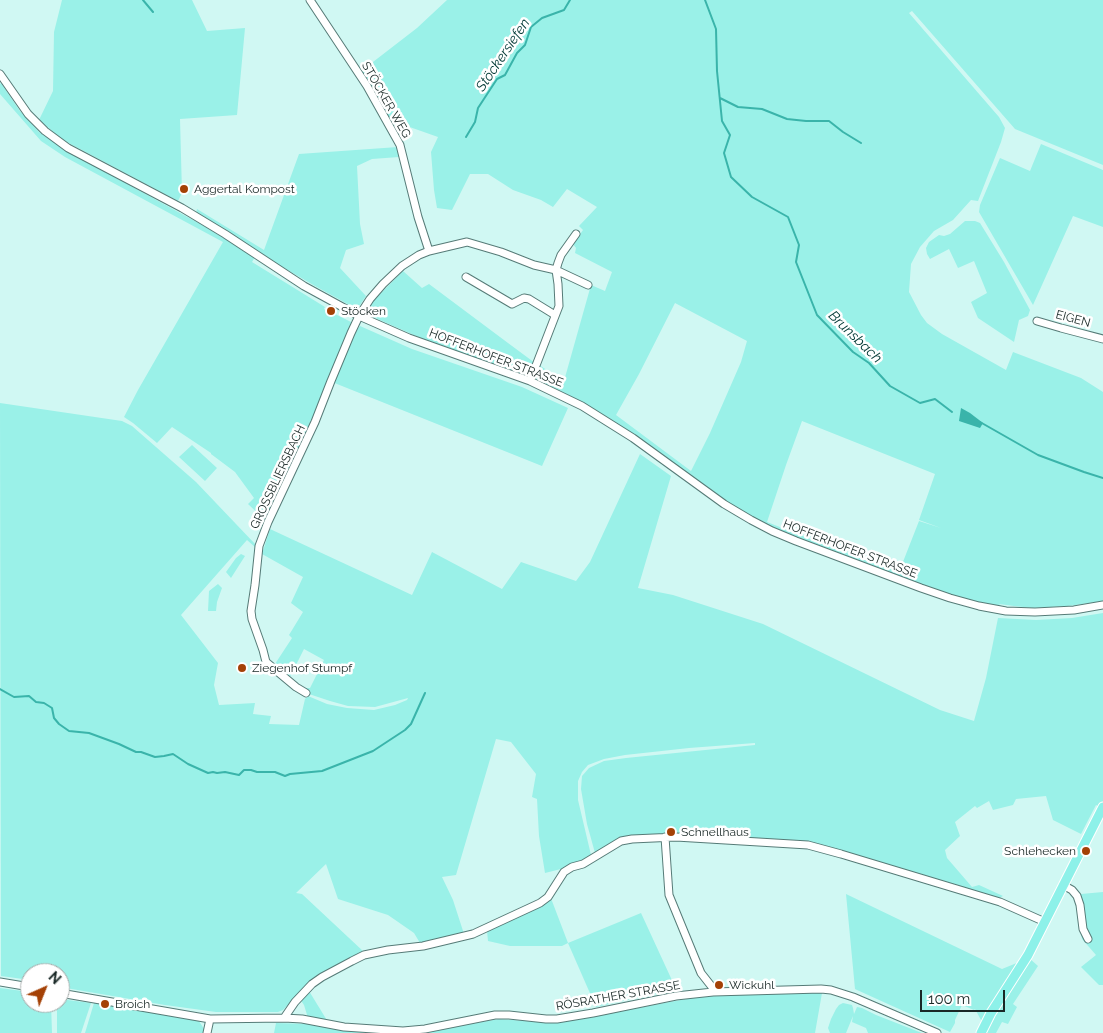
<!DOCTYPE html>
<html>
<head>
<meta charset="utf-8">
<style>
	body { margin:0 }
	#map { position:relative; width:1103px; height:1033px; overflow:hidden; background:#d0f8f3; font-family:Raleway,sans-serif }
	canvas { display:block }
	.north { position:absolute; left:20px; top:963px; width:50px; height:50px; box-sizing:border-box; background:#fff; border:1px solid #a3a9a8; border-radius:50%; rotate:44deg; font-size:14px; font-weight:700; line-height:20px; text-align:center; color:#192826 }
	.north::after { content:''; display:block; margin:auto; width:18px; height:22px; background:#a44106; clip-path:polygon(50% 0,100% 100%,50% 72%,0 100%) }
	.scale { position:absolute; left:920px; top:990px; width:85px; height:22px; box-sizing:border-box; border:2px solid #192826; border-top:0; padding-left:6px; font-size:15px; line-height:18px; white-space:nowrap; color:#192826; -webkit-text-stroke:4px #fff; paint-order:stroke }
</style>
</head>
<body>
<div id="map">
<canvas width="1103" height="1033"></canvas>
<div class="north">N</div>
<div class="scale">100 m</div>
</div>
<script>
const context = document.querySelector('canvas').getContext('2d');
context.lineJoin = 'round';
function paint(path, color) { context.fillStyle = color; context.fill(path, 'evenodd'); }
const shape = rows => new Path2D(rows.map(r => 'M' + r).join(''));
function stroke(path, color, width, dash) { context.strokeStyle = color; context.lineWidth = width; context.lineCap = dash ? 'butt' : 'round'; context.setLineDash(dash || []); context.stroke(path); }
function drawText(font, color, halo, rows, align = 'center') {
  context.font = font + ' Raleway,sans-serif'; context.lineWidth = 5; context.setLineDash([]); context.textBaseline = 'middle'; context.strokeStyle = halo; context.fillStyle = color; for (const [text, x, y, turn = 0] of rows) {
    context.save(); context.translate(x, y); context.rotate((+turn || 0) * Math.PI / 180); context.textAlign = isNaN(turn) ? turn : align; if (halo) context.strokeText(text, 0, 0); context.fillText(text, 0, 0); context.restore();
  }
}
paint(shape([
	[62,0,192,0,207,31,245,28,237,115,180,119,182,193,178,201,63,140,39,120,53,91,54,32],
	[447,0,1103,0,1103,165,1015,129,912,11,909,13,999,117,1005,128,1001,142,978,201,971,200,953,220,934,231,920,247,911,264,909,292,921,315,927,323,942,334,1006,370,1013,352,1081,378,1103,392,1103,601,1068,606,1033,608,1014,606,999,604,1002,607,959,599,778,530,765,525,727,503,612,420,584,403,541,381,537,377,536,371,539,365,564,381,591,285,605,291,612,272,575,253,576,248,573,244,583,230,579,226,597,207,567,189,553,207,541,200,513,190,488,174,470,174,452,210,437,208,434,190,431,152,438,137,387,119,360,72,417,28],
	[675,303,747,341,741,362,710,433,691,471,616,415,639,374],
	[802,421,935,474,919,520,941,528,919,521,899,572,833,548,767,522,786,465],
	[1,83,20,111,39,132,67,151,202,225,255,257,252,262,325,307,324,309,330,313,333,313,353,323,289,477,266,521,248,504,254,498,235,472,211,454,211,453,172,427,157,443,133,423,124,417,138,390,223,242,65,157,41,141,0,94,0,84],
	[1041,144,1103,170,1103,227,1073,216,1033,305,979,212,980,205,1000,158,1030,171],
	[398,147,399,157,372,159,357,166,360,224,364,244,346,250,340,268,366,296,360,305,353,307,315,286,262,255,196,213,197,209,264,250,299,154],
	[965,221,975,221,980,223,1004,262,1030,310,1028,316,1019,320,1014,342,978,318,971,302,987,293,974,261,958,268,949,249,930,259,927,254,926,248,929,242,939,235,944,236,950,234],
	[403,271,422,288,429,284,508,343,535,363,532,369,526,374,522,374,439,346,373,317,370,314,370,307,373,301],
	[360,326,412,349,522,387,568,408,542,466,332,382,354,333],
	[0,403,122,421,132,426,196,482,256,545,256,548,247,540,181,615,218,663,214,685,219,705,255,703,253,714,271,716,269,724,299,725,305,699,308,696,327,704,347,708,374,710,395,705,407,700,408,698,375,707,348,706,330,701,309,694,299,688,310,688,324,660,304,649,289,679,275,667,275,664,292,638,289,635,303,612,291,603,303,577,262,554,270,529,412,595,432,552,502,589,521,562,576,581,590,562,640,454,671,476,638,588,673,595,763,624,940,710,974,721,986,678,998,618,1036,620,1072,618,1103,613,1103,809,1096,805,1081,834,1053,820,1046,796,1016,799,1013,805,993,810,989,801,977,808,975,806,955,822,960,836,945,850,947,858,972,887,979,885,1003,896,997,899,807,842,667,835,620,840,595,853,587,824,581,789,582,776,589,768,604,761,626,758,755,745,755,743,689,748,625,755,604,759,588,765,582,772,578,781,578,800,591,855,589,858,565,868,545,873,539,836,537,799,532,797,536,774,511,742,496,739,456,875,442,877,453,900,464,934,420,943,414,933,388,915,338,899,326,864,296,893,302,894,364,952,321,975,300,992,283,1010,278,1012,216,1012,165,1005,60,987,60,973,30,973,30,980,1,976],
	[192,445,217,468,205,481,179,457],
	[241,554,245,556,231,578,226,572,236,558],
	[218,584,222,588,217,602,216,611,208,611,209,591],
	[1103,892,1103,985,1099,985,1081,967,1096,955,1082,939,1075,898,1070,895],
	[846,894,1002,969,1029,958,1038,966,1013,1004,1017,1007,1008,1024,1002,1022,996,1033,986,1033,987,1031,975,1009,974,1010,962,1005,955,1020,955,1023,950,1032,857,990,855,989],
	[550,899,552,901,568,943,641,913,676,989,596,1007,568,943,562,946,510,946,488,941,487,931,537,908],
	[0,988,30,992,30,1003,51,1003,52,1033,0,1033],
	[309,991,328,1022,308,1018,304,1005,300,999],
	[782,992,822,993,815,1033,420,1033,499,1019,555,1023,697,997],
	[60,999,91,1003,81,1033,57,1033,57,1003,60,1003],
	[94,1003,199,1021,204,1029,203,1033,85,1033],
	[843,1003,852,1005,853,1008,854,1014,857,1007,862,1008,876,1015,922,1033,868,1033,866,1028,852,1022,853,1016,846,1033,830,1033,828,1028,831,1019,836,1009,839,1005],
	[276,1023,310,1024,400,1033,274,1033]
]), '#9af1e8');
paint(shape([
	[961,408,970,413,983,423,980,428,959,421]
]), '#3ab4aa');
stroke(shape([
	[143,0,153,12],
	[705,0,716,29,717,71,722,121,730,135,724,153,731,177,752,197,788,217,799,245,796,262,817,315,853,352,869,363,890,386,920,403,935,399,952,412],
	[720,98,738,107,762,109,787,119,806,121,829,121,843,132,861,143],
	[466,137,475,122,478,108,497,79,505,75,517,53,525,45,531,27,542,18,564,10,570,0],
	[980,422,1038,455,1084,472,1103,478],
	[0,689,14,697,29,696,36,702,44,703,52,708,54,718,59,724,69,731,89,733,119,744,136,752,141,752,155,757,164,756,173,754,188,764,208,773,213,772,217,773,225,772,239,775,244,770,251,770,257,772,275,772,285,776,290,774,322,771,373,751,405,730,411,724,425,693]
]), '#3ab4aa', 2);
const minor = shape([
	[310,0,367,86,400,145,418,217,429,251],
	[0,74,28,114,45,131,68,148,182,208,225,234,304,286,359,316,409,338,530,381,582,406,633,438,724,504,751,520,772,531,796,541,921,588,950,598,979,606,1006,611,1035,612,1074,610,1103,605],
	[466,277,512,304,524,298,529,299,555,315],
	[1037,321,1061,328,1103,339],
	[530,381,559,306,558,284,556,270,558,263,561,255,576,234],
	[306,693,296,687,266,662,263,650,252,619,251,611,255,585,259,546,268,522,315,422,331,381,351,333,359,316,370,299,383,284,402,266,419,255,429,251,467,242,501,252,534,265,556,270,588,285],
	[665,837,669,895,701,973,712,987,713,992],
	[1063,885,1072,890,1077,896,1080,905,1083,929,1088,939],
	[0,982,30,987],
	[60,993,210,1019,284,1018,302,1019,344,1027,403,1031,425,1029,495,1015,509,1015,546,1019,557,1019,593,1013,676,996,713,992,821,989,831,990,853,997,937,1033],
	[284,1018,295,1002,312,984,322,977,352,961,364,955,388,950,423,946,473,934,540,903,548,897,564,872,572,867,583,864,621,841,632,839,676,837,808,845,841,854,1000,902,1045,922],
	[207,1033,210,1019]
]);
const major = shape([
	[981,1033,991,1013,1028,955,1103,807]
]);
stroke(minor, '#567b77', 9);
stroke(major, '#fff', 11);
stroke(minor, '#fff', 7);
stroke(major, '#8df1e9', 9);
for (const [x, y, r, color] of [
	[184,189,5,"#a44106"],
	[331,311,5,"#a44106"],
	[242,668,5,"#a44106"],
	[671,832,5,"#a44106"],
	[1086,851,5,"#a44106"],
	[719,985,5,"#a44106"],
	[105,1004,5,"#a44106"]
]) { const dot = new Path2D(); dot.arc(x, y, r, 0, 2 * Math.PI); context.fillStyle = color; context.fill(dot); stroke(dot, '#fff', 2); }
drawText('12px', '#192826', '#fff', [
	["STÖCKER WEG",386,100,60],
	["EIGEN",1073,319,15],
	["HOFFERHOFER STRASSE",496,358,21],
	["GROSSBLIERSBACH",278,477,-65],
	["HOFFERHOFER STRASSE",850,549,21],
	["RÖSRATHER STRASSE",618,996,-10]
]);
drawText('12px', '#192826', '#fff', [
	["Aggertal Kompost",194,189],
	["Stöcken",341,311],
	["Ziegenhof Stumpf",252,668],
	["Schnellhaus",681,832],
	["Schlehecken",1076,851,"right"],
	["Wickuhl",729,985],
	["Broich",115,1004]
], 'left');
drawText('italic 14px', '#003834', '#fff', [
	["Stöckersiefen",503,55,-56],
	["Brunsbach",855,337,44]
]);
</script>
</body>
</html>
